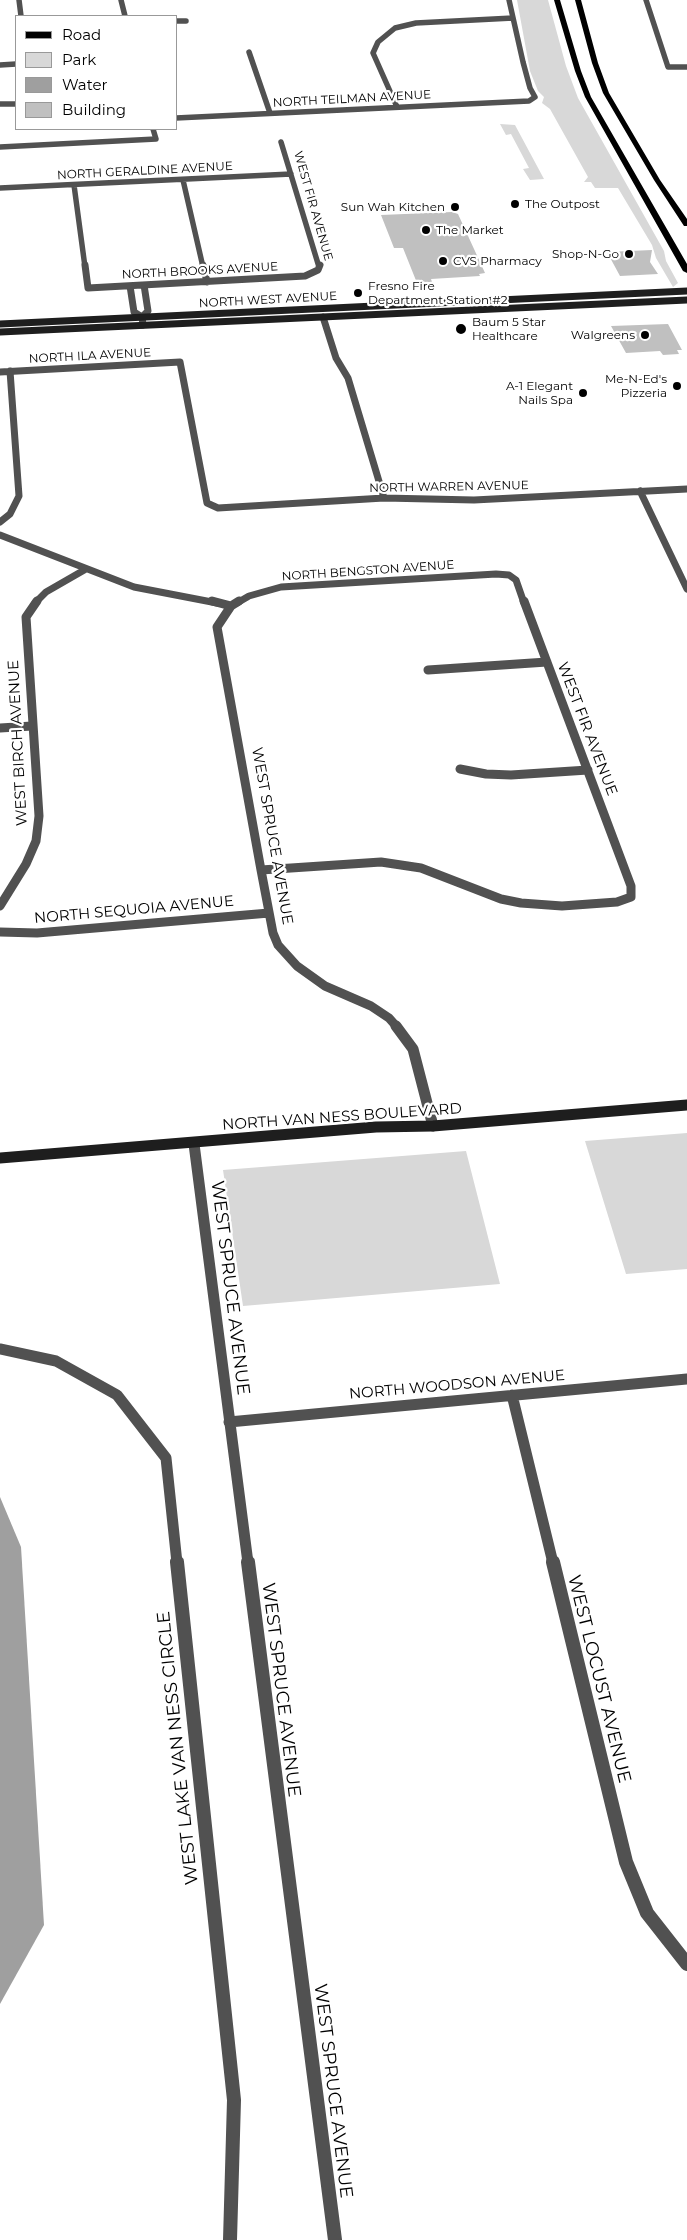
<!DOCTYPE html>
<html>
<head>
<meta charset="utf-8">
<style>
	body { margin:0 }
	#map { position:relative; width:687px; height:2240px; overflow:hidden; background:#fff; font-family:Montserrat,sans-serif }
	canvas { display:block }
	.legend { position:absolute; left:15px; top:15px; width:162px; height:115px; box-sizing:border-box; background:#fff; border:1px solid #999; margin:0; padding:6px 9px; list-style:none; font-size:15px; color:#000 }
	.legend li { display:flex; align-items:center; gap:10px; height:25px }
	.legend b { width:25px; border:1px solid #999 }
</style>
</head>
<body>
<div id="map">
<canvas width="687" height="2240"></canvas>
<ul class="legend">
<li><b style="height:6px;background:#000"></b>Road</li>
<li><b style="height:14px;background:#d8d8d8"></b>Park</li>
<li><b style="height:14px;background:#9f9f9f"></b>Water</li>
<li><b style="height:14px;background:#c0c0c0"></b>Building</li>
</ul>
</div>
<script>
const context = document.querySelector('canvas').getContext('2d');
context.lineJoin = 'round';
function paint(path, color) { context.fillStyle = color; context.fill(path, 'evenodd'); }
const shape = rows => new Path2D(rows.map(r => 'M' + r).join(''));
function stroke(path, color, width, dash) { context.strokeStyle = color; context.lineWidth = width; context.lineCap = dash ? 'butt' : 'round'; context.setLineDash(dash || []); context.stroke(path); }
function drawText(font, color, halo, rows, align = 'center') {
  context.font = font + ' Montserrat,sans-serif'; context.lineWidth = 4.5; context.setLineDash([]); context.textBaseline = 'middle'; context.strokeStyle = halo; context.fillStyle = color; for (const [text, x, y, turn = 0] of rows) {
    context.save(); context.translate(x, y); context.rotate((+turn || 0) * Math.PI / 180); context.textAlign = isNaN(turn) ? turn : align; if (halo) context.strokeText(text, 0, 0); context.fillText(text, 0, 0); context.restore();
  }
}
paint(shape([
	[517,0,548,0,566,66,578,98,664,251,666,261,678,283,673,287,656,258,652,245,618,188,595,188,591,182,584,182,588,177,550,109,542,103,544,97,538,91,530,71],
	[500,124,515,125,544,179,530,180,523,169,529,168,511,134,506,135],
	[687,1133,687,1269,626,1274,585,1141],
	[466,1151,500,1284,243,1306,223,1170]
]), '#d8d8d8');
paint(shape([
	[0,1497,21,1547,44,1925,0,2004]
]), '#9f9f9f');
paint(shape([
	[452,212,458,214,485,273,479,274,480,276,431,279,432,282,417,283,403,248,394,248,381,215],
	[652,250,650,262,658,274,620,276,607,252],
	[668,324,682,350,677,350,679,354,663,355,660,351,626,353,611,326]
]), '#c0c0c0');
stroke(shape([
	[19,0,21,16],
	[121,0,125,16],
	[646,0,668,67,687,67],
	[176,21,186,21],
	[249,52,270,113],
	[0,65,16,64],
	[0,104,16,104],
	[397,107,373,53,378,42,395,28,416,23,513,18],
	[176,118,529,101,535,97,530,88,523,62,509,0],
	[281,142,319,267],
	[0,147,156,139,153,129],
	[183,180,203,267],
	[74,185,85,267],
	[0,188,291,174]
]), '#515151', 5.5);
stroke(shape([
	[85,265,88,288,305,276,318,270,320,265],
	[203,265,207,282],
	[130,286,134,312,142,317,143,325],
	[142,317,148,311,144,285],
	[323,317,336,358,348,378,384,498],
	[0,372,180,362,207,503,218,508,384,498,474,500,687,489],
	[640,491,687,589],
	[0,522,10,514,19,496,10,371],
	[0,535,134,587,217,603],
	[35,603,46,592,86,569],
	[237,603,249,596,281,587,496,574,509,575,516,580,524,603]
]), '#515151', 7);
stroke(shape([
	[212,601,231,606],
	[239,601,231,606,217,627,261,870],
	[428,670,547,662],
	[0,728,32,726],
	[460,769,486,774,511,775,588,770],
	[261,870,273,933,278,945,297,966,325,986,371,1006,389,1018,397,1027],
	[261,870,381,862,421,868,501,899,521,903,562,906,617,902,631,897,631,886,524,601],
	[0,906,26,864,36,841,39,816,26,617,37,601],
	[0,932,37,933,269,913]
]), '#515151', 9);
stroke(shape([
	[396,1026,413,1049,433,1126],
	[194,1144,248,1563],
	[0,1349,56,1361,117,1395,166,1458,177,1563],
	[512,1395,553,1563],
	[229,1422,687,1379]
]), '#515151', 11);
stroke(shape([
	[177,1562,234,2100,230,2240],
	[248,1562,335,2240],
	[553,1562,626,1862,647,1913,687,1964]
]), '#515151', 14);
stroke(shape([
	[0,324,687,291],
	[0,332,687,300]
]), '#1e1e1e', 7);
stroke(shape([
	[0,1158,376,1127,433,1126,687,1105]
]), '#1e1e1e', 11);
paint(shape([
	[554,0,560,0,581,71,591,97,687,264,687,273,683,271,585,97,575,71,554,0],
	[575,0,581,0,598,63,609,93,660,180,687,219,687,226,684,226,654,180,603,93,592,63,575,0]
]), '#000');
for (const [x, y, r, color] of [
	[515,204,5,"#000"],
	[455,207,5,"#000"],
	[426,230,5,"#000"],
	[629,254,5,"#000"],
	[443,261,5,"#000"],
	[358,293,5,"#000"],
	[461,329,6,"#000"],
	[645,335,5,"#000"],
	[677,386,5,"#000"],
	[583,393,5,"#000"]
]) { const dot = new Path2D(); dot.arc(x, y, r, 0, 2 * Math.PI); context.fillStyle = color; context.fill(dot); stroke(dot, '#fff', 2); }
drawText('12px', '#000', '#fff', [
	["NORTH TEILMAN AVENUE",352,99,-3],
	["NORTH GERALDINE AVENUE",145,171,-3],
	["WEST FIR AVENUE",313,206,74],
	["NORTH BROOKS AVENUE",200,271,-3],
	["NORTH WEST AVENUE",268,300,-3],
	["NORTH ILA AVENUE",90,356,-3],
	["NORTH WARREN AVENUE",449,487,-1],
	["NORTH BENGSTON AVENUE",368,571,-4]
]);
drawText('12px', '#000', '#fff', [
	["The Outpost",525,204],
	["Sun Wah Kitchen",445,207,"right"],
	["The Market",436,230],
	["Shop-N-Go",619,254,"right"],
	["CVS Pharmacy",453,261],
	["Fresno Fire",368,286],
	["Department Station #2",368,300],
	["Baum 5 Star",472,322],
	["Healthcare",472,336],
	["Walgreens",635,335,"right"],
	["Me-N-Ed's",667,379,"right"],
	["Pizzeria",667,393,"right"],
	["A-1 Elegant",573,386,"right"],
	["Nails Spa",573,400,"right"]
], 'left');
drawText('15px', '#000', '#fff', [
	["WEST FIR AVENUE",587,729,69],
	["WEST BIRCH AVENUE",18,743,-93],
	["WEST SPRUCE AVENUE",272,836,80],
	["NORTH SEQUOIA AVENUE",134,910,-5],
	["NORTH VAN NESS BOULEVARD",342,1117,-4],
	["NORTH WOODSON AVENUE",457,1385,-5]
]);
drawText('18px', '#000', '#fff', [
	["WEST SPRUCE AVENUE",230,1288,83],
	["WEST LOCUST AVENUE",599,1679,76],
	["WEST SPRUCE AVENUE",281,1690,83],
	["WEST LAKE VAN NESS CIRCLE",178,1748,-96],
	["WEST SPRUCE AVENUE",333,2091,83]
]);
</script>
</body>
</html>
